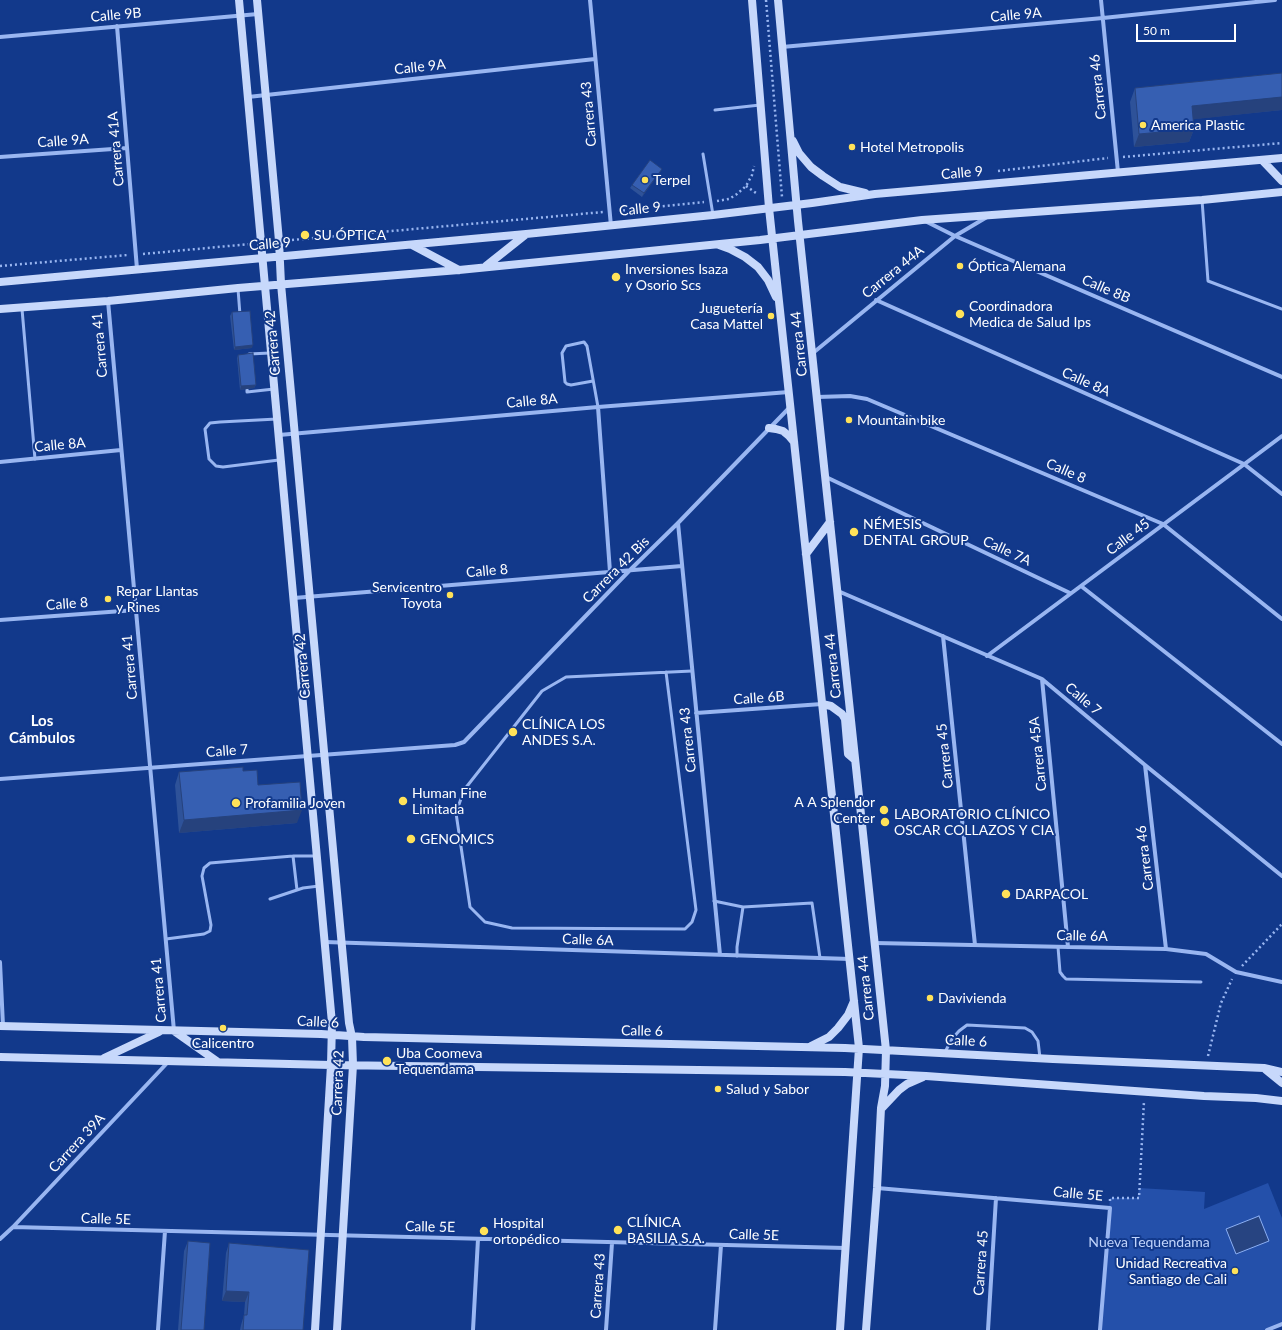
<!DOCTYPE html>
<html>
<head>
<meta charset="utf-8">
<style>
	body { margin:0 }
	#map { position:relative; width:1282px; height:1330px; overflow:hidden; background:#12398b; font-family:Lato,sans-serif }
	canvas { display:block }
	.scale { position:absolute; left:1136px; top:24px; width:100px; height:18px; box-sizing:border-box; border:2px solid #fff; border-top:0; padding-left:5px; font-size:12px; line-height:14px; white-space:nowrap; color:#fff; -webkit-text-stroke:3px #12398b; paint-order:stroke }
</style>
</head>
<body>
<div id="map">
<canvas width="1282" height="1330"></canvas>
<div class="scale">50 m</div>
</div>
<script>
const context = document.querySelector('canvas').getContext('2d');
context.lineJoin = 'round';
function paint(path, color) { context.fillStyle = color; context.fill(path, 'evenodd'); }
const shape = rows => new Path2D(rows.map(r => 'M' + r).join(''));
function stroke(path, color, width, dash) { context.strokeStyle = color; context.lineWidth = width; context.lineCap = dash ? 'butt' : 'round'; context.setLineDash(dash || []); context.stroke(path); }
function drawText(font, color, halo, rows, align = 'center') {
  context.font = font + ' Lato,sans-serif'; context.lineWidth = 4; context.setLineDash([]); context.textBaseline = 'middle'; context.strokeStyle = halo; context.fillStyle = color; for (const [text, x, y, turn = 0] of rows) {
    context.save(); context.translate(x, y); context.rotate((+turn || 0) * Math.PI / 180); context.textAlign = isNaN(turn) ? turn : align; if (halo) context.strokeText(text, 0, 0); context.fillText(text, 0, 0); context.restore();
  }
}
paint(shape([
	[1268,1183,1282,1218,1282,1324,1267,1330,1100,1330,1110,1198,1138,1198,1139,1188,1205,1192,1204,1209]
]), '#2450aa');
const water = shape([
	[1259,1216,1269,1241,1236,1254,1226,1229,1259,1216]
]);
paint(water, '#274481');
stroke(water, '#8baff4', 1);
stroke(shape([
	[766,0,782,197],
	[1123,157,1282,143],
	[998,171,1108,158],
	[746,186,756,193],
	[717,201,729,199,737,194,746,186,752,175,754,166],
	[618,211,704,202],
	[292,240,603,212],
	[143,254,250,244],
	[0,266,128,255],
	[1242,966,1282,924],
	[1208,1056,1221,1003,1232,979],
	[1110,1201,1110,1198,1139,1198,1144,1101]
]), '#99b6f1', 2.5, [2, 3]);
stroke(shape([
	[715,110,760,105],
	[703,154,713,215],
	[1202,200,1208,281,1282,309],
	[238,289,240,315],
	[22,309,35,459],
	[249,354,270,353],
	[593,381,571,385,567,384,565,382,562,353,566,346,584,342,587,346,598,407],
	[247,389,247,392,274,389],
	[277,419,220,422,210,423,205,429,209,459,216,466,223,467,279,460],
	[666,672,696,910,692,922,685,929,512,928,485,922,470,907,456,813,464,790,542,691,566,677,692,671],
	[293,856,297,890],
	[270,899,303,888,319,886],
	[714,901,743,907],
	[166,939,204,934,210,931,211,925,202,876,204,868,210,863,293,856,315,856],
	[1058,947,1060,972,1063,976,1066,979,1201,982],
	[737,956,737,947,743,907,812,903,820,958],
	[945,1052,952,1039,959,1031,967,1025,1025,1028,1032,1032,1038,1041,1040,1058]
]), '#99b6f1', 3);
stroke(shape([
	[590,0,611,226],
	[1101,0,1118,172],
	[117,26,137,269],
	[0,37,258,14],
	[782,47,1103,18,1275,0],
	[248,97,595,59],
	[0,157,127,148],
	[927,222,955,236,1282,377],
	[876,300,1244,464,1282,494],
	[108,301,174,1031],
	[813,353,955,236,987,217],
	[817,397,850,396,867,399,1163,524,1282,619],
	[598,407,610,572],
	[279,435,598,407,789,392],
	[0,462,121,450],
	[826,477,1070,593],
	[678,523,720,955],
	[1081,586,1282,744],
	[838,591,1042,679,1145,765,1282,876],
	[294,598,682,566],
	[0,620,136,610],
	[943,636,975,945],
	[987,656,1282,436],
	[1042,679,1068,947],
	[696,713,822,704],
	[1145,765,1166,949],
	[0,779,455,745,464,742,630,570,678,523,790,407],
	[325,942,850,959],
	[875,943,1166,949,1206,954,1236,972,1282,982],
	[0,962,3,1026],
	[877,1188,1110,1208,1100,1330],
	[13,1227,845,1248],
	[0,1239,13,1227,169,1061],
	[158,1330,165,1231],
	[473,1330,478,1239],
	[606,1330,612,1243],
	[715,1330,721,1245],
	[988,1330,996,1198],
	[1267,1330,1282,1324]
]), '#99b6f1', 4);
stroke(shape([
	[239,0,332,1023,331,1065,315,1330],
	[257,0,279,241,281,284,349,1023,352,1037,353,1065,337,1330],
	[752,0,769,208,859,1048,840,1330],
	[778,0,798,221,886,1050,885,1086,881,1108,877,1188,866,1330],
	[793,141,799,153,811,167,823,176,840,187,865,193],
	[1262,160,1282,181],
	[412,245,459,270],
	[719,245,730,249,745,257,758,267,768,280,776,297],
	[486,266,525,235],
	[0,282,526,234,713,215,812,203,875,194,1282,158],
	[0,309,108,301,238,288,459,270,760,240,922,220,1202,200,1282,192],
	[769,428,776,429,783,431,789,436,794,442],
	[806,554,830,522],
	[822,704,831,706,842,714,845,719,848,754,855,760],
	[0,1026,321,1034,364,1037,845,1048,1053,1059,1264,1068,1282,1072],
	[174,1031,218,1062],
	[811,1046,829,1037,838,1028,848,1015,854,1001],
	[0,1057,331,1065,845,1072,926,1076,1204,1096,1256,1098,1282,1101],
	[104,1058,159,1032],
	[1266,1070,1282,1083],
	[882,1108,899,1090,907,1084,923,1077]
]), '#c7d8fb', 8);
paint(shape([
	[1135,88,1282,110,1193,119,1194,129,1189,142,1134,147,1130,102],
	[662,169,660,172,642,197,630,188,632,185],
	[232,312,252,348,234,350,230,316],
	[238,355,256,385,254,388,240,390,237,358],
	[243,771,297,823,179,833,175,785,179,772],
	[188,1241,204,1330,178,1330,184,1251],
	[229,1243,303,1330,240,1330,241,1325,244,1315,245,1302,222,1301,226,1253]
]), '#2e5299');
paint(shape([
	[1282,97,1282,110,1187,120,1192,106],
	[1194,129,1189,142,1134,147,1139,134],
	[662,169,660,172,642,197,644,193],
	[253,345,252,348,234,350,235,347],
	[256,385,254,388,240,390,241,386],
	[302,810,297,823,179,833,184,820],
	[226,1291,249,1292,245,1302,222,1301]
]), '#26427d');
const building = shape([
	[1282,73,1282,97,1192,106,1194,129,1139,134,1135,88,1282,73],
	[650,160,662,169,644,193,632,185,650,160],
	[250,311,253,345,235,347,232,312,250,311],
	[253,353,256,385,241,386,238,355,253,353],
	[243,767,243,771,257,770,258,785,300,782,302,810,184,820,179,772,243,767],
	[188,1241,210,1243,204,1330,181,1330,188,1241],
	[229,1243,309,1250,303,1330,243,1330,244,1315,247,1315,249,1292,226,1291,229,1243]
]);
paint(building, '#365fb2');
stroke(building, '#26427d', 1);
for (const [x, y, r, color] of [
	[1143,125,4,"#ffe259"],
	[852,147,4,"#ffe259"],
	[645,180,4,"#ffe259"],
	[305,235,5,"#ffe259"],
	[960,266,4,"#ffe259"],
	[616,277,5,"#ffe259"],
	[960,314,5,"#ffe259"],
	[771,316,4,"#ffe259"],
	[849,420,4,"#ffe259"],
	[854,532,5,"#ffe259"],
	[450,595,4,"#ffe259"],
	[108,599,4,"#ffe259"],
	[513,732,5,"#ffe259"],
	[403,801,5,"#ffe259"],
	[236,803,5,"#ffe259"],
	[884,810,5,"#ffe259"],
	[885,822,5,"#ffe259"],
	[411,839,5,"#ffe259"],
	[1006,894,5,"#ffe259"],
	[930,998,4,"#ffe259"],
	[223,1028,4,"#ffe259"],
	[387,1061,5,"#ffe259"],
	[718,1089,4,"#ffe259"],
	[618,1230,5,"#ffe259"],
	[484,1231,5,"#ffe259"],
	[1235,1271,4,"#ffe259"]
]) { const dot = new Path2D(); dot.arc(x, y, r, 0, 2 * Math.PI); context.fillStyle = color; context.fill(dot); stroke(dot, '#12398b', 1.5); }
drawText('14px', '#fff', '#12398b', [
	["Calle 9B",116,15,-5],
	["Calle 9A",1016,15,-5],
	["Calle 9A",420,67,-6],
	["Carrera 46",1098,87,-96],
	["Carrera 43",589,114,-95],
	["Calle 9A",63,141,-4],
	["Carrera 41A",116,149,-95],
	["Calle 9",962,173,-5],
	["Calle 9",640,209,-6],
	["Calle 9",270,244,-5],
	["Carrera 44A",893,272,-39],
	["Calle 8B",1106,289,23],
	["Carrera 42",273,343,-95],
	["Carrera 44",799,344,-96],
	["Carrera 41",100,345,-95],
	["Calle 8A",1086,382,24],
	["Calle 8A",532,401,-5],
	["Calle 8A",60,445,-5],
	["Calle 8",1066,471,23],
	["Calle 45",1128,537,-37],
	["Calle 7A",1007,551,25],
	["Carrera 42 Bis",616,570,-45],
	["Calle 8",487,571,-5],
	["Calle 8",67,604,-4],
	["Carrera 42",303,666,-95],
	["Carrera 44",833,666,-96],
	["Carrera 41",130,667,-95],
	["Calle 6B",759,698,-4],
	["Calle 7",1083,699,40],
	["Carrera 43",688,740,-96],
	["Calle 7",227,751,-4],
	["Carrera 45A",1038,754,-96],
	["Carrera 45",945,756,-96],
	["Carrera 46",1145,858,-97],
	["Calle 6A",1082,936,1],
	["Calle 6A",588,940,2],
	["Carrera 44",866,988,-96],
	["Carrera 41",159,990,-95],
	["Calle 6",318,1022,3],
	["Calle 6",642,1031,1],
	["Calle 6",966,1041,3],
	["Carrera 42",338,1083,-88],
	["Carrera 39A",77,1143,-47],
	["Calle 5E",1078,1194,5],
	["Calle 5E",106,1219,2],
	["Calle 5E",430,1227,1],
	["Calle 5E",754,1235,2],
	["Carrera 45",981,1263,-86],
	["Carrera 43",598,1286,-86]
]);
drawText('14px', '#fff', '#12398b', [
	["America Plastic",1151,125],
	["Hotel Metropolis",860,147],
	["Terpel",653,180],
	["SU ÓPTICA",314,235],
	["Óptica Alemana",968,266],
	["Inversiones Isaza",625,269],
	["y Osorio Scs",625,285],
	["Coordinadora",969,306],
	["Medica de Salud Ips",969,322],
	["Juguetería",763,308,"right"],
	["Casa Mattel",763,324,"right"],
	["Mountain bike",857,420],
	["NÉMESIS",863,524],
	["DENTAL GROUP",863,540],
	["Servicentro",442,587,"right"],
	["Toyota",442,603,"right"],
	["Repar Llantas",116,591],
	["y Rines",116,607],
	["CLÍNICA LOS",522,724],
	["ANDES S.A.",522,740],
	["Human Fine",412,793],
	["Limitada",412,809],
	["A A Splendor",875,802,"right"],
	["Center",875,818,"right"],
	["Profamilia Joven",245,803],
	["LABORATORIO CLÍNICO",894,814],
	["OSCAR COLLAZOS Y CIA",894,830],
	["GENOMICS",420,839],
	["DARPACOL",1015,894],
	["Davivienda",938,998],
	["Calicentro",223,1043,"center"],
	["Uba Coomeva",396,1053],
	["Tequendama",396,1069],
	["Salud y Sabor",726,1089],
	["CLÍNICA",627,1222],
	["BASILIA S.A.",627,1238],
	["Hospital",493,1223],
	["ortopédico",493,1239],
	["Unidad Recreativa",1227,1263,"right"],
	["Santiago de Cali",1227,1279,"right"]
], 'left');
drawText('14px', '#c0d4fc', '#12398b', [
	["Nueva Tequendama",1149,1242]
]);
drawText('bold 15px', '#fff', '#12398b', [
	["Los",42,721],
	["Cámbulos",42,738]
]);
</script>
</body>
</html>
